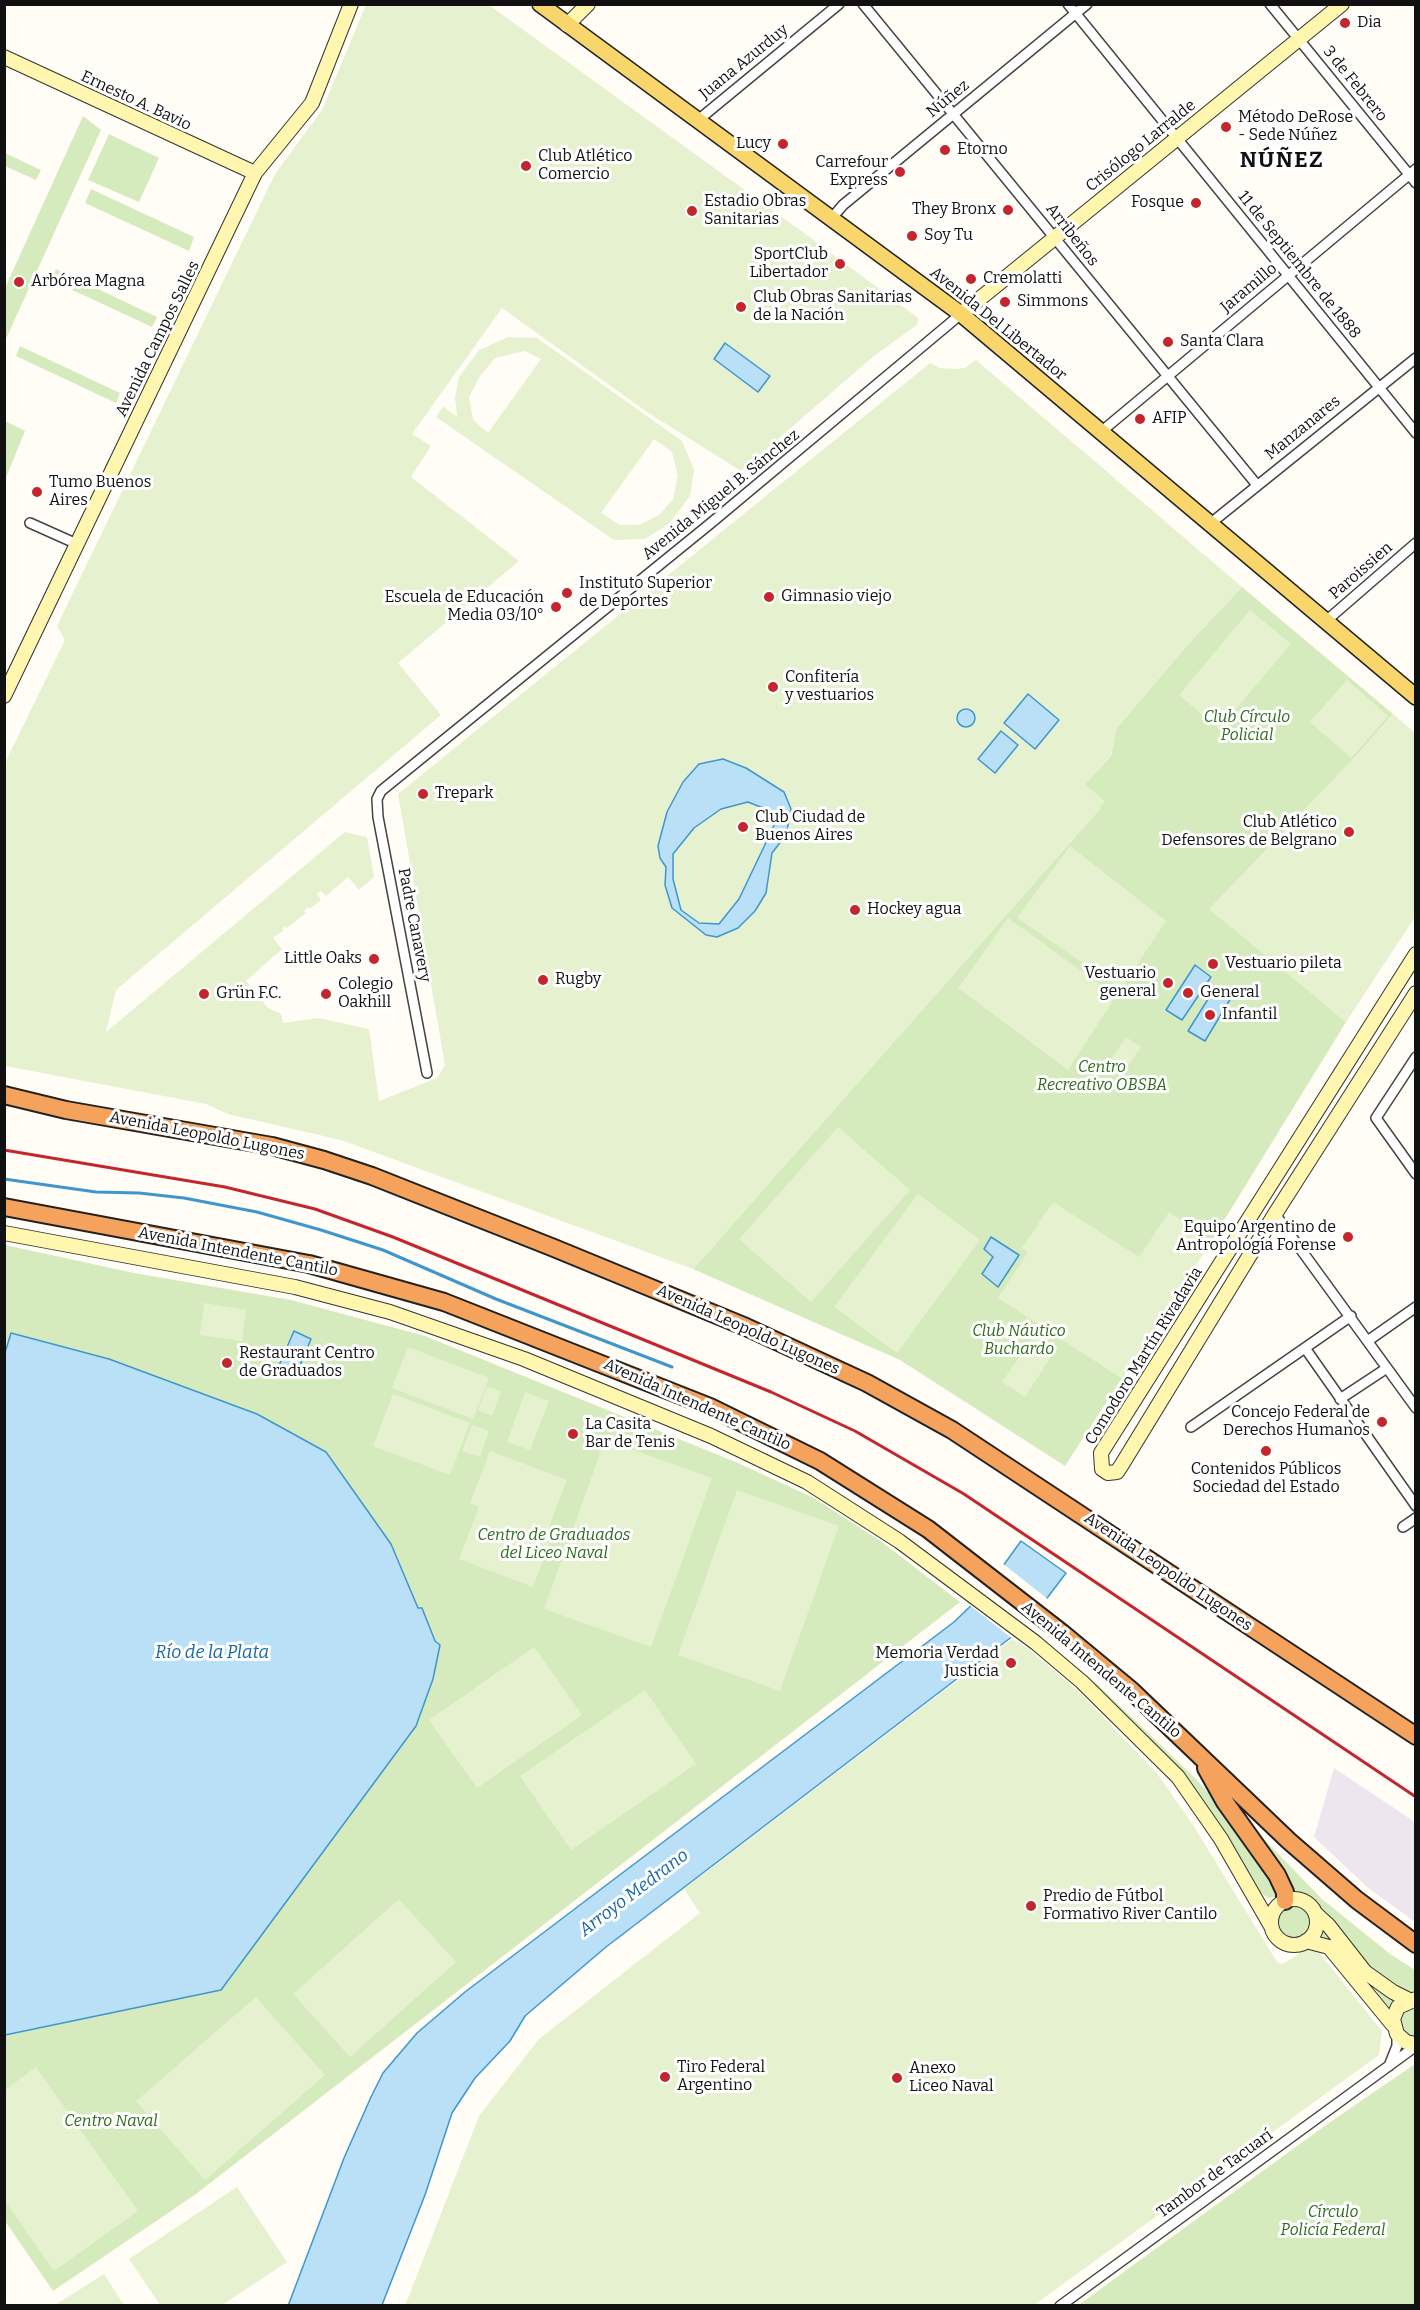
<!DOCTYPE html>
<html>
<head>
<meta charset="utf-8">
<style>
	body { margin:0 }
	#map { position:relative; width:1420px; height:2310px; overflow:hidden; background:#fffdf5; font-family:Bitter,serif }
	canvas { display:block }
	.frame { position:absolute; inset:0; border:6px solid #111; pointer-events:none }
</style>
</head>
<body>
<div id="map">
<canvas width="1420" height="2310"></canvas>
<div class="frame"></div>
</div>
<script>
const context = document.querySelector('canvas').getContext('2d');
context.lineJoin = 'round';
function paint(path, color) { context.fillStyle = color; context.fill(path, 'evenodd'); }
const shape = rows => new Path2D(rows.map(r => 'M' + r).join(''));
function stroke(path, color, width, dash) { context.strokeStyle = color; context.lineWidth = width; context.lineCap = dash ? 'butt' : 'round'; context.setLineDash(dash || []); context.stroke(path); }
function drawText(font, color, halo, rows, align = 'center') {
  context.font = font + ' Bitter,serif'; context.lineWidth = 6; context.setLineDash([]); context.textBaseline = 'middle'; context.strokeStyle = halo; context.fillStyle = color; for (const [text, x, y, turn = 0] of rows) {
    context.save(); context.translate(x, y); context.rotate((+turn || 0) * Math.PI / 180); context.textAlign = isNaN(turn) ? turn : align; if (halo) context.strokeText(text, 0, 0); context.fillText(text, 0, 0); context.restore();
  }
}
paint(shape([
	[1334,1768,1415,1822,1415,1922,1367,1887,1314,1837]
]), '#eee6ef');
paint(shape([
	[83,116,101,130,5,341,5,288],
	[109,134,159,158,139,202,88,180],
	[5,153,41,170,36,180,5,166],
	[91,189,194,237,189,251,85,203],
	[56,269,157,317,152,327,51,280],
	[20,346,120,393,116,403,16,356],
	[5,421,25,431,5,480],
	[1242,587,1393,714,1358,754,1211,908,1346,1022,1212,1240,1065,1466,900,1360,693,1269,1098,811,1085,784,1111,756,1116,729,1188,644],
	[5,1245,134,1273,291,1300,425,1336,738,1463,814,1498,882,1542,960,1602,196,2194,53,2291,5,2221,5,2035,221,1990,416,1726,433,1679,440,1645,435,1641,422,1608,418,1608,391,1544,326,1452,257,1414,109,1359,12,1333,5,1356],
	[1096,1683,1196,1779,1225,1812,1280,1893,1276,1897,1268,1898,1260,1892,1209,1808,1184,1775,1095,1685],
	[1259,1834,1322,1899,1390,1954,1415,1970,1415,1996,1399,1992,1359,1958,1309,1897,1291,1893,1254,1836],
	'1278 1920a17 17 0 1 1 34 0a17 17 0 1 1-34 0Z',
	[1322,1926,1400,2000,1390,2014,1319,1938],
	[1415,2004,1415,2039,1410,2038,1399,2024,1401,2013],
	[1415,2064,1415,2305,1077,2306,1326,2125]
]), '#d5ebbd');
paint(shape([
	[366,5,489,5,811,238,918,318,917,325,875,355,741,471,647,412,502,308,412,434,431,446,411,477,519,561,398,663,441,715,116,990,106,1032,345,832,367,837,374,877,359,890,348,877,326,896,321,891,317,894,321,900,309,909,307,908,304,911,306,913,287,928,284,926,283,931,273,938,282,949,246,981,268,1008,281,1014,283,1023,318,1018,369,1029,379,1101,437,1078,445,1065,398,794,930,363,940,368,955,369,965,368,976,360,1242,587,1188,644,1116,729,1111,756,1085,784,1105,801,1098,811,693,1269,341,1140,228,1114,206,1104,5,1066,4,765,65,640,57,626,275,174,322,110],
	[508,337,537,338,682,441,694,470,690,496,669,524,645,539,614,540,436,417,443,406,457,417,455,397,459,377,479,350],
	[525,351,541,359,488,433,473,420,469,397,480,376,495,358],
	[654,439,672,452,678,476,673,499,659,515,639,525,620,525,601,513],
	[1250,610,1291,644,1219,729,1179,695],
	[1347,680,1388,716,1351,758,1310,722],
	[1393,714,1415,733,1415,917,1346,1022,1209,909,1358,754],
	[1070,846,1166,921,1121,989,1017,918],
	[1008,918,1116,996,1068,1070,958,988],
	[1126,1037,1141,1047,1121,1075,1107,1065],
	[838,1127,910,1190,811,1302,739,1239],
	[918,1194,980,1240,897,1353,834,1307],
	[1053,1202,1139,1257,1169,1212,1212,1240,1121,1378,998,1298,1028,1252,1022,1248],
	[204,1303,246,1310,242,1341,200,1335],
	[1034,1336,1056,1349,1025,1397,1002,1382],
	[408,1347,489,1378,473,1419,392,1388],
	[487,1386,501,1392,492,1416,478,1410],
	[525,1392,549,1401,530,1450,507,1442],
	[393,1394,470,1423,450,1475,373,1446],
	[472,1425,489,1431,480,1457,462,1451],
	[605,1440,712,1478,651,1647,544,1609],
	[490,1451,567,1480,547,1532,553,1534,533,1587,459,1559,479,1507,470,1503],
	[737,1490,839,1526,780,1691,678,1655],
	[1012,1639,1029,1649,1077,1690,1156,1772,1193,1825,1277,1962,1283,1964,1306,1949,1318,1951,1382,2031,1379,2055,1034,2305,405,2306,479,2116,539,2039,700,1913,684,1889],
	[534,1647,582,1715,477,1788,429,1720],
	[645,1690,696,1764,571,1850,520,1776],
	[399,1899,456,1962,350,2057,293,1994],
	[256,1997,325,2075,205,2180,136,2101],
	[36,2067,138,2211,54,2271,5,2201,5,2090],
	[237,2187,287,2262,222,2305,160,2305,129,2259],
	[104,2274,124,2305,55,2305]
]), '#e6f2cf');
const water = shape([
	[725,343,770,376,758,392,714,359,725,343],
	[1028,694,1059,720,1035,749,1004,723,1028,694],
	'957 718a9 9 0 1 1 18 0a9 9 0 1 1-18 0Z',
	[1001,731,1018,745,995,773,978,759,1001,731],
	[723,759,746,768,784,792,791,809,786,835,772,853,766,893,755,911,738,928,717,937,706,935,672,908,665,885,666,867,660,858,658,846,667,812,683,782,699,764,723,759],
	[748,802,768,810,775,823,771,832,739,899,719,924,699,923,681,910,673,879,673,854,694,828,721,809,748,802],
	[1195,965,1211,977,1182,1020,1166,1010,1195,965],
	[1215,988,1231,998,1205,1041,1188,1031,1215,988],
	[991,1237,1019,1255,998,1287,982,1274,993,1257,984,1249,991,1237],
	[294,1331,311,1339,296,1375,278,1368,294,1331],
	[11,1333,109,1359,257,1414,326,1452,391,1544,418,1608,422,1608,435,1641,440,1645,433,1679,416,1726,221,1990,5,2035,4,1356,11,1333],
	[1021,1541,1066,1573,1026,1626,606,1947,525,2016,510,2041,475,2078,452,2113,425,2195,382,2305,288,2306,344,2158,371,2097,383,2073,417,2033,465,1992,954,1622,982,1595,1021,1541]
]);
paint(water, '#b9e0f7');
stroke(water, '#3f96cf', 1.5);
paint(shape([
	[1002,1563,1049,1600,1028,1628,1014,1640,968,1604]
]), '#fffdf5');
stroke(shape([
	[4,1179,96,1192,139,1193,184,1198,257,1212,321,1230,383,1250,496,1299,672,1367]
]), '#3f96cf', 3);
const street = shape([
	[863,4,1257,485],
	[1068,4,1416,433],
	[1270,4,1416,183],
	[697,121,839,4],
	[831,219,843,205,1087,4],
	[1102,431,1416,169],
	[30,523,77,544],
	[1211,523,1416,358],
	[1326,621,1416,543],
	[1416,1057,1376,1118,1416,1174],
	[427,1073,378,817,377,799,381,791,711,523,961,314],
	[1275,1214,1416,1408],
	[1369,1340,1416,1307],
	[1305,1348,1416,1506],
	[1340,1399,1387,1368],
	[1191,1427,1351,1316],
	[1403,1527,1416,1518],
	[1389,2066,1397,2046,1397,2034],
	[1060,2306,1416,2046]
]);
const secondary = shape([
	[567,25,588,4],
	[4,57,255,173],
	[961,314,1342,4],
	[4,696,255,173,312,103,351,4],
	[1416,954,1101,1453,1102,1469,1108,1473,1117,1472,1121,1466,1275,1214,1416,993],
	[4,1233,295,1287,390,1312,524,1359,711,1436,807,1482,899,1541,1036,1643,1082,1682,1178,1777,1221,1839,1271,1926],
	'1271 1922a23 23 0 1 1 46 0a23 23 0 1 1-46 0Z',
	[1316,1914,1329,1926,1365,1972,1393,1992,1409,2000],
	[1306,1941,1329,1947,1393,2025],
	[1416,1999,1398,2007,1393,2019,1397,2034,1406,2042,1416,2044]
]);
const primary = shape([
	[540,4,961,314,1416,697]
]);
const highway = shape([
	[4,1095,66,1110,272,1146,324,1160,372,1176,554,1248,746,1327,867,1383,952,1430,1416,1736],
	[4,1207,309,1264,444,1302,710,1407,820,1461,928,1529,1062,1633,1132,1691,1289,1841,1357,1900,1416,1944],
	[1206,1768,1225,1802,1277,1875,1285,1892,1285,1901]
]);
stroke(street, '#444', 12);
stroke(secondary, '#333', 16);
stroke(primary, '#222', 18);
stroke(highway, '#222', 20);
stroke(street, '#fff', 9);
stroke(secondary, '#fff6b0', 14);
stroke(primary, '#f9d66b', 15);
stroke(highway, '#f5a25d', 16);
stroke(shape([
	[4,1150,225,1187,315,1209,393,1237,771,1392,855,1431,964,1494,1416,1797]
]), '#c4262e', 3);
for (const [x, y, r, color] of [
	[1345,23,6,"#c4262e"],
	[1226,127,6,"#c4262e"],
	[783,144,6,"#c4262e"],
	[945,150,6,"#c4262e"],
	[526,166,6,"#c4262e"],
	[900,172,6,"#c4262e"],
	[1196,203,6,"#c4262e"],
	[1008,210,6,"#c4262e"],
	[692,211,6,"#c4262e"],
	[912,236,6,"#c4262e"],
	[840,264,6,"#c4262e"],
	[971,279,6,"#c4262e"],
	[19,282,6,"#c4262e"],
	[1005,302,6,"#c4262e"],
	[741,307,6,"#c4262e"],
	[1168,342,6,"#c4262e"],
	[1140,419,6,"#c4262e"],
	[37,492,6,"#c4262e"],
	[567,593,6,"#c4262e"],
	[769,597,6,"#c4262e"],
	[556,607,6,"#c4262e"],
	[773,687,6,"#c4262e"],
	[423,794,6,"#c4262e"],
	[743,827,6,"#c4262e"],
	[1349,832,6,"#c4262e"],
	[855,910,6,"#c4262e"],
	[374,959,6,"#c4262e"],
	[1213,964,6,"#c4262e"],
	[543,980,6,"#c4262e"],
	[1168,983,6,"#c4262e"],
	[1188,993,6,"#c4262e"],
	[204,994,6,"#c4262e"],
	[326,994,6,"#c4262e"],
	[1210,1015,6,"#c4262e"],
	[1348,1237,6,"#c4262e"],
	[227,1363,6,"#c4262e"],
	[1382,1422,6,"#c4262e"],
	[573,1434,6,"#c4262e"],
	[1266,1451,6,"#c4262e"],
	[1011,1663,6,"#c4262e"],
	[1031,1906,6,"#c4262e"],
	[665,2077,6,"#c4262e"],
	[897,2078,6,"#c4262e"]
]) { const dot = new Path2D(); dot.arc(x, y, r, 0, 2 * Math.PI); context.fillStyle = color; context.fill(dot); stroke(dot, '#fff', 2); }
drawText('16px', '#111', '#fff', [
	["Dia",1357,23],
	["Método DeRose",1238,118],
	["- Sede Núñez",1238,136],
	["Lucy",771,144,"right"],
	["Etorno",957,150],
	["Club Atlético",538,157],
	["Comercio",538,175],
	["Carrefour",888,163,"right"],
	["Express",888,181,"right"],
	["Estadio Obras",704,202],
	["Sanitarias",704,220],
	["Fosque",1184,203,"right"],
	["They Bronx",996,210,"right"],
	["Soy Tu",924,236],
	["SportClub",828,255,"right"],
	["Libertador",828,273,"right"],
	["Cremolatti",983,279],
	["Arbórea Magna",31,282],
	["Club Obras Sanitarias",753,298],
	["de la Nación",753,316],
	["Simmons",1017,302],
	["Santa Clara",1180,342],
	["AFIP",1152,419],
	["Tumo Buenos",49,483],
	["Aires",49,501],
	["Instituto Superior",579,584],
	["de Deportes",579,602],
	["Gimnasio viejo",781,597],
	["Escuela de Educación",544,598,"right"],
	["Media 03/10°",544,616,"right"],
	["Confitería",785,678],
	["y vestuarios",785,696],
	["Trepark",435,794],
	["Club Ciudad de",755,818],
	["Buenos Aires",755,836],
	["Club Atlético",1337,823,"right"],
	["Defensores de Belgrano",1337,841,"right"],
	["Hockey agua",867,910],
	["Little Oaks",362,959,"right"],
	["Vestuario pileta",1225,964],
	["Vestuario",1156,974,"right"],
	["general",1156,992,"right"],
	["Rugby",555,980],
	["Colegio",338,985],
	["Oakhill",338,1003],
	["General",1200,993],
	["Grün F.C.",216,994],
	["Infantil",1222,1015],
	["Equipo Argentino de",1336,1228,"right"],
	["Antropología Forense",1336,1246,"right"],
	["Restaurant Centro",239,1354],
	["de Graduados",239,1372],
	["Concejo Federal de",1370,1413,"right"],
	["Derechos Humanos",1370,1431,"right"],
	["La Casita",585,1425],
	["Bar de Tenis",585,1443],
	["Contenidos Públicos",1266,1470,"center"],
	["Sociedad del Estado",1266,1488,"center"],
	["Memoria Verdad",999,1654,"right"],
	["Justicia",999,1672,"right"],
	["Predio de Fútbol",1043,1897],
	["Formativo River Cantilo",1043,1915],
	["Tiro Federal",677,2068],
	["Argentino",677,2086],
	["Anexo",909,2069],
	["Liceo Naval",909,2087]
], 'left');
drawText('16px', '#111', '#fff', [
	["Juana Azurduy",744,62,-39],
	["3 de Febrero",1355,84,51],
	["Núñez",948,99,-39],
	["Ernesto A. Bavio",136,101,25],
	["Crisólogo Larralde",1141,146,-39],
	["Arribeños",1072,235,52],
	["11 de Septiembre de 1888",1299,265,51],
	["Jaramillo",1249,288,-40],
	["Avenida Del Libertador",998,324,39],
	["Avenida Campos Salles",158,339,-64],
	["Manzanares",1303,428,-39],
	["Avenida Miguel B. Sánchez",721,495,-39],
	["Paroissien",1361,571,-41],
	["Padre Canavery",414,925,79],
	["Avenida Leopoldo Lugones",207,1136,11],
	["Avenida Intendente Cantilo",238,1252,11],
	["Avenida Leopoldo Lugones",748,1330,24],
	["Comodoro Martín Rivadavia",1144,1356,-58],
	["Avenida Intendente Cantilo",697,1405,24],
	["Avenida Leopoldo Lugones",1168,1572,34],
	["Avenida Intendente Cantilo",1101,1670,40],
	["Tambor de Tacuarí",1215,2174,-36]
]);
drawText('italic 16px', '#2f6b1f', '#fff', [
	["Club Círculo",1247,718],
	["Policial",1247,736],
	["Centro",1102,1068],
	["Recreativo OBSBA",1102,1086],
	["Club Náutico",1019,1332],
	["Buchardo",1019,1350],
	["Centro de Graduados",554,1536],
	["del Liceo Naval",554,1554],
	["Centro Naval",111,2122],
	["Círculo",1333,2213],
	["Policía Federal",1333,2231]
]);
drawText('italic 18px', '#1768a6', '#fff', [
	["Río de la Plata",212,1653],
	["Arroyo Medrano",634,1893,-37]
]);
context.letterSpacing = '1.5px';
drawText('bold 22px', '#111', '#fff', [
	["NÚÑEZ",1282,161]
]);
context.letterSpacing = '0px';
</script>
</body>
</html>
